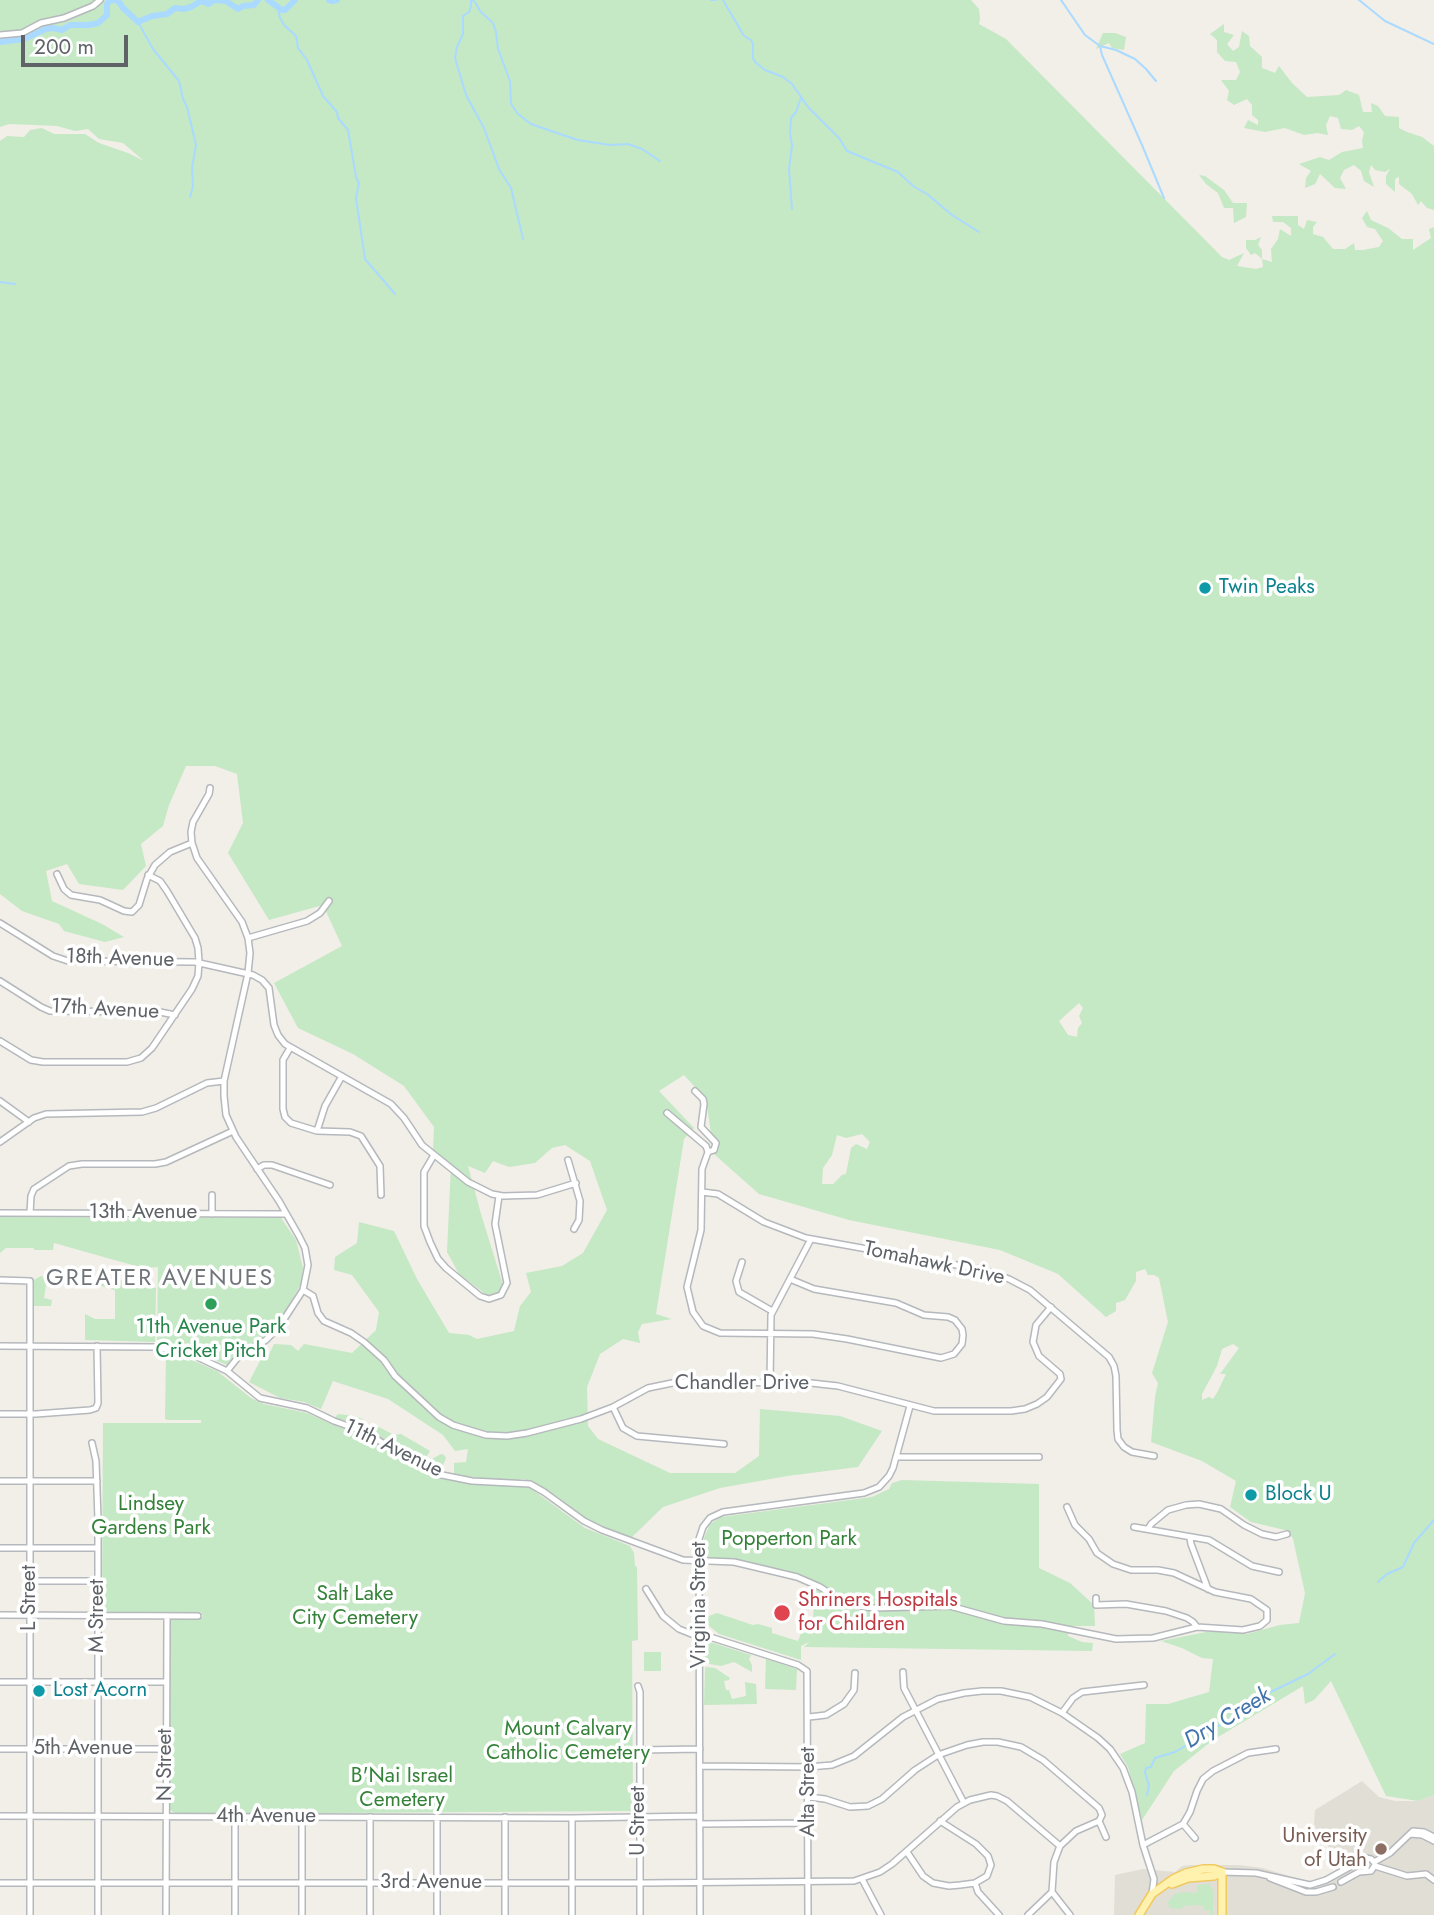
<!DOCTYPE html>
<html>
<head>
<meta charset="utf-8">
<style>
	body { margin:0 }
	#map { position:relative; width:1434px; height:1915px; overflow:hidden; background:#f1efe8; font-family:Jost,sans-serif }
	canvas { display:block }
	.scale { position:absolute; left:21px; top:35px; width:107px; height:32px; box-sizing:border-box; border:4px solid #5f6368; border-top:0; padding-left:9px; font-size:21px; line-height:24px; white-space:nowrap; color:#5f6368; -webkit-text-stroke:5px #fff; paint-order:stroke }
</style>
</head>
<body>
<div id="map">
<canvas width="1434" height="1915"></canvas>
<div class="scale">200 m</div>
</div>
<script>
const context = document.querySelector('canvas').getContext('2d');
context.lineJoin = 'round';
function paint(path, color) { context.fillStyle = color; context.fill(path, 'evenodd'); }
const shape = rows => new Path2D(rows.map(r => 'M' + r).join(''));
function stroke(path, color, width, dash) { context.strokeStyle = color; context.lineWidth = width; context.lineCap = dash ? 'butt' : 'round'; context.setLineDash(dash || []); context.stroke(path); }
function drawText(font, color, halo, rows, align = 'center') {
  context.font = font + ' Jost,sans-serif'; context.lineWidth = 7; context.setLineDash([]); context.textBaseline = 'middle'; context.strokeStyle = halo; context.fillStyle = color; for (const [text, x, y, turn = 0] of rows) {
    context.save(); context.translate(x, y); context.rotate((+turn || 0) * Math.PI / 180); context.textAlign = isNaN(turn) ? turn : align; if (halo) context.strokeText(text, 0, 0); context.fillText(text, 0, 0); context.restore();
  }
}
paint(shape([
	[1362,1781,1379,1797,1395,1801,1418,1801,1434,1795,1434,1915,1114,1915,1115,1875,1143,1869,1175,1872,1182,1866,1191,1865,1239,1865,1263,1868,1308,1882,1315,1881,1327,1876,1336,1871,1327,1843,1318,1834,1314,1823,1315,1810]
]), '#e1ded6');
paint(shape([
	[0,0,971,0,979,9,980,19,979,24,1006,39,1222,257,1229,260,1244,253,1237,266,1256,269,1263,267,1262,259,1255,253,1251,255,1246,248,1246,240,1255,240,1261,237,1258,245,1262,250,1262,259,1272,262,1271,249,1278,239,1280,229,1291,236,1291,228,1283,222,1273,222,1272,216,1298,216,1298,225,1304,229,1307,220,1317,222,1313,227,1313,234,1323,237,1333,249,1345,249,1354,243,1355,250,1363,250,1379,247,1383,241,1375,229,1367,227,1362,218,1367,211,1371,220,1388,228,1402,239,1413,239,1413,250,1431,238,1429,229,1434,227,1434,1795,1418,1801,1386,1796,1331,1681,1314,1700,1305,1704,1303,1686,1213,1740,1174,1771,1142,1820,1128,1767,1120,1754,1145,1743,1146,1704,1168,1704,1209,1692,1213,1659,1202,1658,1182,1648,1161,1641,1216,1630,1247,1634,1280,1625,1299,1623,1305,1593,1293,1539,1289,1531,1251,1522,1230,1507,1236,1481,1202,1461,1151,1442,1155,1397,1158,1383,1152,1373,1168,1322,1159,1278,1154,1275,1148,1275,1145,1269,1136,1272,1136,1281,1125,1300,1116,1303,1116,1311,1106,1317,1058,1274,1000,1250,849,1220,759,1194,714,1154,706,1099,684,1075,659,1091,694,1128,684,1139,656,1314,672,1319,642,1324,638,1332,640,1343,623,1339,600,1354,587,1387,588,1426,598,1439,670,1473,735,1473,759,1456,760,1409,840,1416,882,1431,858,1467,787,1476,720,1488,663,1507,631,1538,595,1525,555,1495,524,1479,507,1481,454,1475,454,1463,466,1462,468,1449,455,1451,443,1435,388,1399,333,1381,321,1409,304,1402,280,1398,249,1382,262,1357,267,1359,274,1344,291,1345,298,1351,304,1344,352,1353,376,1330,379,1312,352,1275,334,1270,335,1257,357,1243,359,1222,394,1231,417,1279,449,1333,469,1335,477,1339,514,1331,520,1306,531,1292,526,1273,562,1266,583,1253,607,1210,590,1161,565,1145,552,1148,535,1163,509,1167,493,1161,485,1173,468,1166,481,1214,503,1285,498,1296,488,1296,459,1274,447,1252,451,1165,433,1149,434,1127,404,1086,353,1054,298,1028,274,983,342,946,323,905,269,920,228,853,243,823,237,774,215,766,186,766,169,805,163,826,141,844,146,866,123,890,79,884,67,864,46,871,52,901,102,924,124,937,105,942,64,931,59,924,22,911,0,894,0,141,7,136,24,137,30,130,42,128,54,134,85,134,99,143,128,153,144,161,123,143,99,139,88,129,75,131,57,126,35,125,9,124,0,127],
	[1079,1003,1083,1008,1079,1016,1082,1023,1078,1028,1077,1037,1068,1035,1059,1021],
	[862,1134,870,1142,867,1149,856,1144,851,1148,846,1174,842,1175,833,1184,822,1184,823,1168,832,1155,837,1135,846,1138],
	[1233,1344,1239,1348,1220,1374,1226,1374,1218,1391,1213,1399,1209,1397,1202,1400,1202,1394,1217,1366,1222,1349],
	[1224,24,1224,32,1234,35,1227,44,1233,51,1239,47,1242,31,1249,36,1250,46,1262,57,1262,68,1275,73,1279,66,1292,83,1307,97,1339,95,1346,90,1359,95,1363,112,1372,112,1371,103,1378,106,1385,116,1399,117,1399,128,1407,132,1422,137,1434,146,1434,210,1427,208,1421,201,1418,205,1412,194,1399,184,1399,177,1395,179,1395,192,1386,184,1386,176,1390,169,1385,172,1375,170,1371,165,1369,172,1374,187,1364,181,1361,171,1354,165,1344,170,1340,178,1346,189,1335,188,1320,174,1315,184,1305,188,1306,178,1311,171,1299,164,1320,157,1329,160,1342,152,1363,148,1362,141,1364,132,1359,126,1352,130,1341,129,1338,118,1330,116,1326,125,1328,135,1317,133,1304,135,1285,128,1265,132,1244,128,1248,120,1258,125,1258,120,1252,115,1252,105,1247,99,1234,105,1227,100,1229,91,1221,80,1236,80,1240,72,1236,62,1225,61,1217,52,1217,40,1210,34],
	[1103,33,1115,33,1126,37,1124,50,1112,48,1109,43,1096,49],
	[1199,175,1205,176,1224,190,1233,203,1247,203,1246,217,1234,223,1233,208,1224,208,1218,193,1206,184],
	[0,1217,281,1218,296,1240,303,1268,301,1284,281,1319,264,1338,235,1354,227,1365,180,1346,157,1340,158,1267,143,1268,54,1243,53,1250,35,1250,33,1248,6,1248,0,1253],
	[41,1276,47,1278,44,1298,52,1300,51,1306,34,1306,34,1280],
	[111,1277,140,1285,141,1287,156,1288,155,1342,85,1340,85,1314,95,1319,115,1319,115,1290,110,1289,114,1279,112,1279,109,1288,98,1285,97,1283,98,1280,109,1283],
	[166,1353,185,1357,217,1371,251,1398,264,1404,307,1413,336,1426,367,1437,414,1468,431,1476,464,1483,517,1486,530,1488,585,1528,630,1546,634,1553,635,1566,637,1567,638,1640,632,1641,633,1811,177,1814,170,1810,169,1622,172,1618,202,1618,203,1616,201,1612,102,1612,103,1423,201,1423,201,1420,168,1420,165,1419],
	[338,1414,356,1416,366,1421,366,1424,368,1426,373,1424,394,1435,401,1434,430,1451,427,1456,432,1459,441,1454,444,1455,446,1458,442,1468,444,1472,432,1468,413,1458,370,1430,336,1418,336,1416],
	[902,1480,1039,1484,1039,1568,1070,1583,1094,1605,1095,1626,1068,1626,1068,1636,1082,1642,1093,1643,1092,1651,804,1647,809,1642,801,1646,801,1660,719,1634,709,1626,706,1617,717,1613,753,1625,758,1624,772,1628,772,1633,798,1641,802,1631,813,1634,814,1582,706,1558,704,1538,710,1524,721,1517,872,1497,889,1489,892,1483],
	[707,1642,710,1642,751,1655,749,1659,752,1665,752,1672,734,1662,721,1666,705,1663,705,1646],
	[644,1652,661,1652,661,1671,644,1671],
	[766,1659,797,1669,796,1690,765,1689],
	[705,1667,715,1668,730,1678,729,1680,724,1681,726,1690,729,1690,732,1699,746,1696,745,1682,756,1684,757,1704,704,1705],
	[1209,1884,1213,1890,1213,1915,1210,1915,1210,1910,1204,1910,1204,1906,1197,1905,1185,1906,1180,1909,1169,1908,1168,1902,1175,1894,1183,1892,1197,1893,1197,1885]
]), '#c5e8c5');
stroke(shape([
	[471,0,471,6,469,12,463,16,463,34,457,47,455,58,466,95,484,128,499,169,511,188,523,239],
	[472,0,475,2,480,11,493,23,496,32,498,49,510,81,511,104,518,114,531,124,557,133,578,140,610,145,628,144,642,149,660,161],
	[711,0,716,0],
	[723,0,744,36,751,40,753,44,753,58,755,62,765,70,783,77,792,84,808,107,839,138,847,151,898,172,913,186,927,194,952,215,979,232],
	[1061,0,1085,35,1100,46,1116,50,1135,59,1146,69,1156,81],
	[1359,0,1385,21,1434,44],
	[278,8,280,18,284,25,296,36,298,48,307,60,323,96,337,112,338,118,348,130,356,177,359,183,356,198,365,259,395,294],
	[138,22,153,49,179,81,183,99,187,107,196,145,192,168,193,186,190,197],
	[1100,46,1102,55,1142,145,1164,198],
	[792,209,789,169,792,146,790,133,791,118,796,112,801,98],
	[0,282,15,284],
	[1378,1582,1387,1574,1403,1567,1414,1543,1434,1520],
	[1147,1795,1149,1786,1145,1772,1146,1768,1151,1767,1155,1758,1175,1752,1238,1714,1258,1698,1308,1674,1335,1654]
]), '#aadaff', 2);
stroke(shape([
	[115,0,119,2,123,8,138,22,152,16,167,14,175,8,184,9,191,7,201,1,209,4,214,0,226,1,238,9,243,6,254,5,258,0],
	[268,0,282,10,285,10,295,0],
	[329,0,333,1,337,0],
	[0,42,24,39,46,29,53,28,62,30,70,25,89,25,98,23,107,15,107,4,109,1,113,0]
]), '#aadaff', 6);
const minor = shape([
	[0,35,22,33,41,23,64,18,93,6,100,0],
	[210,788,209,794,193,822,191,832,192,843,197,858,242,922,248,938,250,953,248,973,224,1081,224,1096,226,1115,236,1137,279,1201,299,1236,305,1248,308,1265,303,1290,279,1327,266,1340,239,1356,227,1371],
	[57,874,64,889,71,895,100,900,124,911,132,912,139,905,147,879,155,865,170,852,192,843],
	[0,923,53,956,68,961,195,962,253,975,262,980,269,988,274,1025,278,1035,285,1044,391,1104,404,1118,422,1145,468,1182,492,1194,503,1196,537,1195,576,1183],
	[248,938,307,921,320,913,329,901],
	[0,981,41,1007,50,1011,160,1012,175,1015],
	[0,1041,31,1060,43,1062,127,1062,141,1058,152,1048,192,989,198,976,199,962,198,948,195,938,167,891,160,881,148,875],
	[290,1048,283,1060,283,1109,285,1117,291,1123,317,1131,350,1132,361,1136,380,1166,381,1195],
	[695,1091,703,1099,704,1104,701,1127,716,1143,714,1150,708,1152],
	[0,1101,29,1122],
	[667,1113,706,1146,708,1152],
	[317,1131,325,1106,342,1076],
	[0,1142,34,1118,46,1114,142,1112,156,1108,207,1083,224,1081],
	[708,1152,702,1169,701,1230,687,1287,693,1312,703,1326,720,1333,813,1334,847,1339,941,1358,954,1354,962,1344,963,1335,962,1329,955,1320,948,1317,924,1315,896,1303,814,1289,790,1279],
	[434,1155,424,1172,424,1226,430,1242,438,1259,446,1268,480,1296,489,1299,501,1295,507,1283,495,1224,499,1196],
	[568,1160,580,1201,579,1220,574,1229],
	[257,1169,264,1165,272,1165,330,1185],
	[702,1192,718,1194,764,1222,806,1238,984,1270,1009,1279,1030,1290,1109,1357,1114,1366,1116,1376,1117,1430,1118,1439,1124,1447,1132,1452,1154,1456],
	[212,1195,212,1214],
	[0,1213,286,1214],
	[30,1213,31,1196,34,1189,69,1166,82,1164,155,1164,166,1162,233,1131],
	[742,1262,736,1281,739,1292,772,1311],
	[0,1280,30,1281,30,1915],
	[303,1290,313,1296,318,1313,324,1321,351,1333,364,1342,384,1360,395,1376,439,1417,453,1425,466,1429,486,1435,507,1436,527,1433,581,1419,613,1407,648,1388,677,1382,811,1383,838,1386,934,1411,1011,1411,1025,1409,1037,1404,1047,1397,1061,1379,1060,1374,1039,1356,1033,1342,1036,1325,1051,1307],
	[0,1346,155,1347,191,1354,227,1371,260,1398,307,1408,334,1421,365,1432,418,1465,437,1474,472,1481,530,1484,544,1492,584,1521,602,1530,683,1560,734,1562,797,1577,820,1587,842,1601,858,1606,874,1608,950,1606,1004,1621,1042,1624,1116,1639,1153,1638,1197,1627,1243,1630,1260,1626,1267,1620,1267,1610,1251,1599,1215,1592,1174,1573,1158,1570,1131,1570,1113,1564,1097,1553,1089,1539,1075,1525,1067,1507],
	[770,1382,771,1315,811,1239],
	[613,1407,623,1428,637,1436,724,1444],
	[0,1414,36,1414,90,1410,96,1408,98,1403,97,1346],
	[92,1443,96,1461,98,1520,98,1915],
	[897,1457,1039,1457],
	[0,1481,97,1481],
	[1134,1527,1209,1540,1252,1566,1279,1572],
	[1148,1529,1151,1524,1168,1510,1186,1505,1199,1504,1221,1509,1244,1525,1262,1534,1276,1537,1287,1534],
	[1190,1538,1191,1544,1208,1589],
	[0,1548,98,1548],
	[30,1581,98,1581],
	[646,1589,663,1616,679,1629,694,1635,710,1637,798,1665,807,1671,808,1915],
	[1096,1598,1096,1605,1126,1604,1166,1611,1187,1618,1193,1622,1197,1627],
	[0,1615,198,1616],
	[903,1672,904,1688,964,1803],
	[0,1682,166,1682],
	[638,1686,640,1692,640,1915],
	[1062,1713,1073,1698,1082,1692,1144,1685],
	[809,1717,826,1715,844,1704,854,1690,855,1673],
	[0,1749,166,1749],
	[640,1750,700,1749],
	[700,1766,809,1767,832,1765,854,1756,903,1717,938,1699,964,1693,982,1691,1001,1691,1030,1697,1062,1713,1098,1738,1110,1749,1123,1768,1132,1792,1143,1845,1154,1879,1152,1894],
	[809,1797,825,1799,850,1807,868,1806,882,1799,915,1770,938,1755,967,1745,983,1742,998,1742,1021,1747,1043,1760,1099,1808,1102,1815,1099,1821],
	[0,1816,572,1818,700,1816],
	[302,1817,302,1915],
	[370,1817,370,1915],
	[437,1817,437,1915],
	[572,1818,572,1915],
	[1099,1821,1106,1837],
	[700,1824,809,1823],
	[1183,1824,1195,1838],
	[1410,1834,1422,1835,1434,1841],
	[1143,1845,1183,1824,1190,1812,1197,1791,1203,1779,1213,1771,1248,1753,1276,1749],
	[907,1852,923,1876,933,1883,949,1886,960,1885,975,1883,987,1876,991,1865,988,1856,976,1844,940,1821],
	[1374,1862,1390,1853,1413,1831,1424,1832,1434,1837],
	[1375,1866,1407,1876,1426,1874,1434,1880],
	[1222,1872,1256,1873,1310,1885,1326,1880,1366,1858,1371,1859,1374,1862],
	[1270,1878,1306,1892,1316,1892,1333,1887],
	[862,1879,881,1915],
	[1341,1882,1359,1872,1371,1871,1375,1865],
	[0,1883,645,1883,854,1881,880,1872,892,1864,957,1807,970,1800,991,1795,997,1796,1007,1801,1060,1846],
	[975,1883,978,1892,999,1915],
	[1052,1892,1070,1915],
	[166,1915,167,1616],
	[235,1915,235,1817],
	[505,1915,505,1817],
	[700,1915,699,1539,703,1527,710,1518,723,1512,864,1493,879,1487,889,1476,893,1468,910,1406],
	[1028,1915,1052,1892,1054,1862,1060,1846,1076,1831,1099,1821]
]);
const major = shape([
	[1222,1872,1222,1915],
	[1172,1884,1188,1878,1214,1876,1222,1872],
	[1139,1915,1152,1894,1173,1879,1186,1873,1203,1869,1214,1869,1222,1872]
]);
stroke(minor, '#b5b8bc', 8);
stroke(major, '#f2c960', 10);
stroke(minor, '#fff', 5);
stroke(major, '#fff2af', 7);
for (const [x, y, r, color] of [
	[1205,588,7,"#0f9aa8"],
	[211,1304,7,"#2e9e5b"],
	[1251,1495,7,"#0f9aa8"],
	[782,1613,9,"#e0444e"],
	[39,1691,7,"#0f9aa8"],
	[1381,1849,7,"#8d6e63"]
]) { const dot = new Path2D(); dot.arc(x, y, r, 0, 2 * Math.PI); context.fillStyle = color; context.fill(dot); stroke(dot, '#fff', 2.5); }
drawText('21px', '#0d838f', '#fff', [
	["Twin Peaks",1219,588],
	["Block U",1265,1495],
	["Lost Acorn",53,1691]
], 'left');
drawText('21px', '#5f6368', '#fff', [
	["18th Avenue",120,959,2],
	["17th Avenue",105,1010,3],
	["13th Avenue",143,1213],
	["Tomahawk Drive",934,1264,12],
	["Chandler Drive",742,1384],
	["11th Avenue",393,1449,26],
	["L Street",30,1598,-90],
	["Virginia Street",700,1605,-90],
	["M Street",98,1616,-90],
	["5th Avenue",83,1749],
	["N Street",166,1765,-90],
	["Alta Street",809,1792,-90],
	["4th Avenue",266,1817],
	["U Street",639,1821,-90],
	["3rd Avenue",431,1883]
]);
drawText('21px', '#27864d', '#fff', [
	["11th Avenue Park",211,1328],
	["Cricket Pitch",211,1352]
]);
drawText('21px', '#348238', '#fff', [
	["Lindsey",151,1505],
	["Gardens Park",151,1529],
	["Popperton Park",789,1540],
	["Salt Lake",355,1595],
	["City Cemetery",355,1619],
	["Mount Calvary",568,1730],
	["Catholic Cemetery",568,1754],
	["B'Nai Israel",402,1777],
	["Cemetery",402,1801]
]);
drawText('21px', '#be3a42', '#fff', [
	["Shriners Hospitals",798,1601],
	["for Children",798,1625]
], 'left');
drawText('21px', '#785e54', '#fff', [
	["University",1367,1837],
	["of Utah",1367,1861]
], 'right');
context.letterSpacing = '2px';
drawText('23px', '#70757a', '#fff', [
	["GREATER AVENUES",160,1279]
]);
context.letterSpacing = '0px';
drawText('italic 23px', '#4174aa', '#fff', [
	["Dry Creek",1228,1719,-31]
]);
</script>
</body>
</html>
